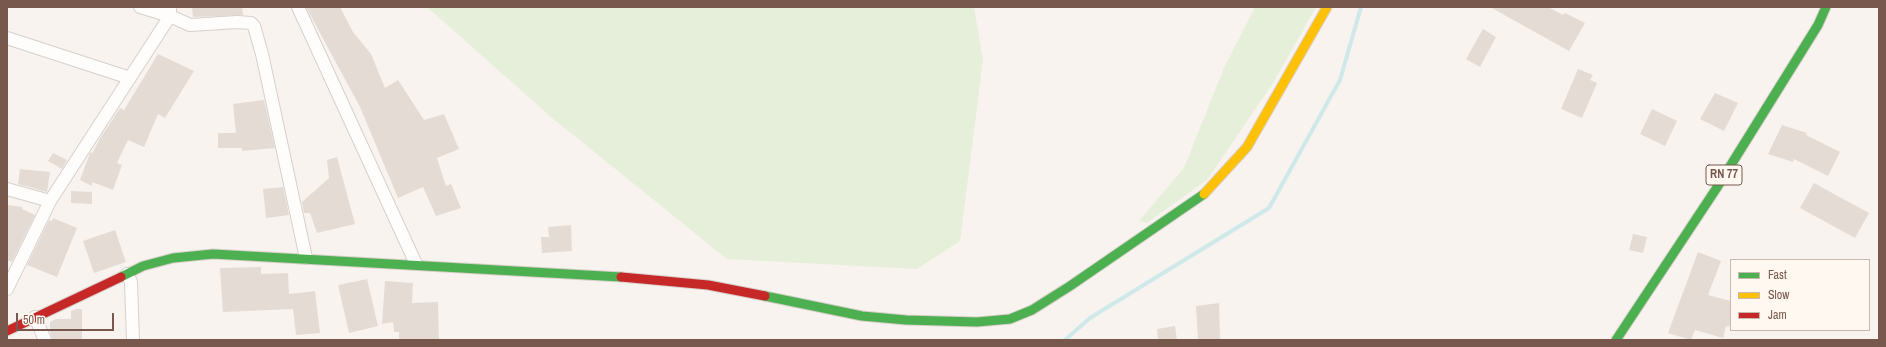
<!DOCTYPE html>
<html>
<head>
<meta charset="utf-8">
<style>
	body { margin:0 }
	#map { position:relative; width:1886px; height:347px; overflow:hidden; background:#f8f3ee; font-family:"Archivo Narrow",sans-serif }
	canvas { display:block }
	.frame { position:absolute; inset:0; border:8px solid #78584c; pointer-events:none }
	.legend { position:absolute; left:1730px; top:259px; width:140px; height:72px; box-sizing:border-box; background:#fff8f0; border:1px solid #c9b8ae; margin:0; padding:5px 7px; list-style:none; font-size:12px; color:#78584c }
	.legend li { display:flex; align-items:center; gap:8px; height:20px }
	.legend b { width:20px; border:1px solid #c9b8ae }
	.scale { position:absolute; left:16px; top:313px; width:98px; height:18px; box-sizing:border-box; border:2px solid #78584c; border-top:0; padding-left:5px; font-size:12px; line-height:14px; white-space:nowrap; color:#78584c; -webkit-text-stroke:3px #fff8f0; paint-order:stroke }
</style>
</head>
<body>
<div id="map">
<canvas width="1886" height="347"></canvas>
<div class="frame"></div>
<ul class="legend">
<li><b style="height:5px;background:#4caf50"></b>Fast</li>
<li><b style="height:5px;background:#ffc107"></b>Slow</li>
<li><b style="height:5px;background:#c62828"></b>Jam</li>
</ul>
<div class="scale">50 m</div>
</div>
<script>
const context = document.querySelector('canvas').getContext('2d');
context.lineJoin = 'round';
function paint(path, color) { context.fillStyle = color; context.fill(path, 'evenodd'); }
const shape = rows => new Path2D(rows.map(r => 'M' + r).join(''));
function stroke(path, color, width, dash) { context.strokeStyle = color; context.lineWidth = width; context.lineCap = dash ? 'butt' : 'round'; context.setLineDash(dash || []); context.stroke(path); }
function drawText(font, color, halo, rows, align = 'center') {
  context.font = font + ' "Archivo Narrow",sans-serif'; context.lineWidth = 3; context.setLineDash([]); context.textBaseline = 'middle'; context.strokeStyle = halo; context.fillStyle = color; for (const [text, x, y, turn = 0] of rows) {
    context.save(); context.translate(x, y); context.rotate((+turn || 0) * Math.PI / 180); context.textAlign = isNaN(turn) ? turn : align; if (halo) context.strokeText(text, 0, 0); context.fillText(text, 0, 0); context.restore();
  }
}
paint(shape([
	[427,7,974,7,983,60,960,241,917,269,727,259,551,117],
	[1255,7,1316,7,1273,83,1207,180,1147,223,1139,221,1184,168,1224,68]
]), '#e6efd9');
stroke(shape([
	[1065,340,1090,318,1269,208,1340,80,1361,7]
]), '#cfe8e9', 4);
paint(shape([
	[192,7,242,7,243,15,193,17],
	[306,7,340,7,353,32,371,54,385,88,398,80,424,120,444,114,459,149,437,158,446,186,451,184,461,208,436,216,423,187,398,198,360,107],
	[1490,7,1548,7,1563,15,1565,13,1585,23,1569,51],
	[1483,29,1496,37,1480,67,1466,59],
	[158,54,194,71,165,118,158,114,144,147,128,140,117,163,122,165,113,190,92,182,92,186,80,180,90,153,92,152,92,154,99,140,120,108,124,110],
	[1578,69,1593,75,1590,80,1597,83,1582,118,1561,109],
	[1715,93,1738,103,1724,131,1700,119],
	[264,100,275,148,242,151,242,148,218,148,218,133,236,133,233,104],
	[1652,109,1677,121,1665,146,1640,134],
	[1782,125,1807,133,1806,135,1840,152,1828,176,1794,159,1793,162,1768,154],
	[53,153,67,160,62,169,48,161],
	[337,157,355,224,317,233,310,213,304,213,302,202,329,178,327,160],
	[20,169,50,172,47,192,18,184],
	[1814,183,1869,213,1855,238,1800,208],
	[283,187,289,215,266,218,263,189],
	[71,191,92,192,92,204,71,203],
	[7,205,22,207,22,209,35,215,12,262,7,260],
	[53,218,77,228,57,277,27,265,49,220,52,221],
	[571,225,572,251,542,253,541,237,549,237,548,227],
	[115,230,126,262,94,273,83,241],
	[1633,234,1647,237,1643,253,1629,250],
	[1698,252,1721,261,1708,295,1731,301,1731,320,1729,327,1726,326,1723,338,1695,330,1691,340,1668,333],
	[261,267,261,274,288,273,289,294,315,291,320,333,296,335,293,309,223,312,220,268],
	[367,279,378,326,349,333,338,285],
	[385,281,413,283,412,303,438,302,439,340,399,340,399,332,394,332,393,322,382,324],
	[1219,303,1220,340,1198,340,1196,306],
	[76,309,82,309,82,340,52,340,50,332,50,322,56,319,71,319,71,311],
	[1175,326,1177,340,1158,340,1157,329]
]), '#e5dbd5');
const street = shape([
	[140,7,170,16,190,25,237,22,251,23,254,26,262,54,306,258],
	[298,7,416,264],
	[7,38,130,78],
	[7,189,50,201],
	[127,274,131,282,133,340],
	[7,289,50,201,170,16,170,8],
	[35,317,45,340]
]);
const fast = shape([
	[121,277,143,266,173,258,213,254,621,277],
	[765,296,862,316,906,320,977,322,1010,319,1032,310,1070,286,1204,194],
	[1616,340,1716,189,1818,25,1826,7]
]);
const slow = shape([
	[1204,194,1247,147,1327,7]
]);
const jam = shape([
	[621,277,708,285,765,296],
	[7,331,121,277]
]);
stroke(street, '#d7d0cc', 14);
stroke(fast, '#d8cfca', 11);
stroke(slow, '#d8cfca', 11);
stroke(jam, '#d8cfca', 11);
stroke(street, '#fefdfc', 12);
stroke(fast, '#4caf50', 9);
stroke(slow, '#ffc107', 9);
stroke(jam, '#c62828', 9);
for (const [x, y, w] of [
	[1724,175,36]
]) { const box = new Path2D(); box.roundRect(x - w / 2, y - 10, w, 20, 3); context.fillStyle = '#fff8f0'; context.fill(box); stroke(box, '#78584c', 1); }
drawText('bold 12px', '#78584c', null, [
	["RN 77",1724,175]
]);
</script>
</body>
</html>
